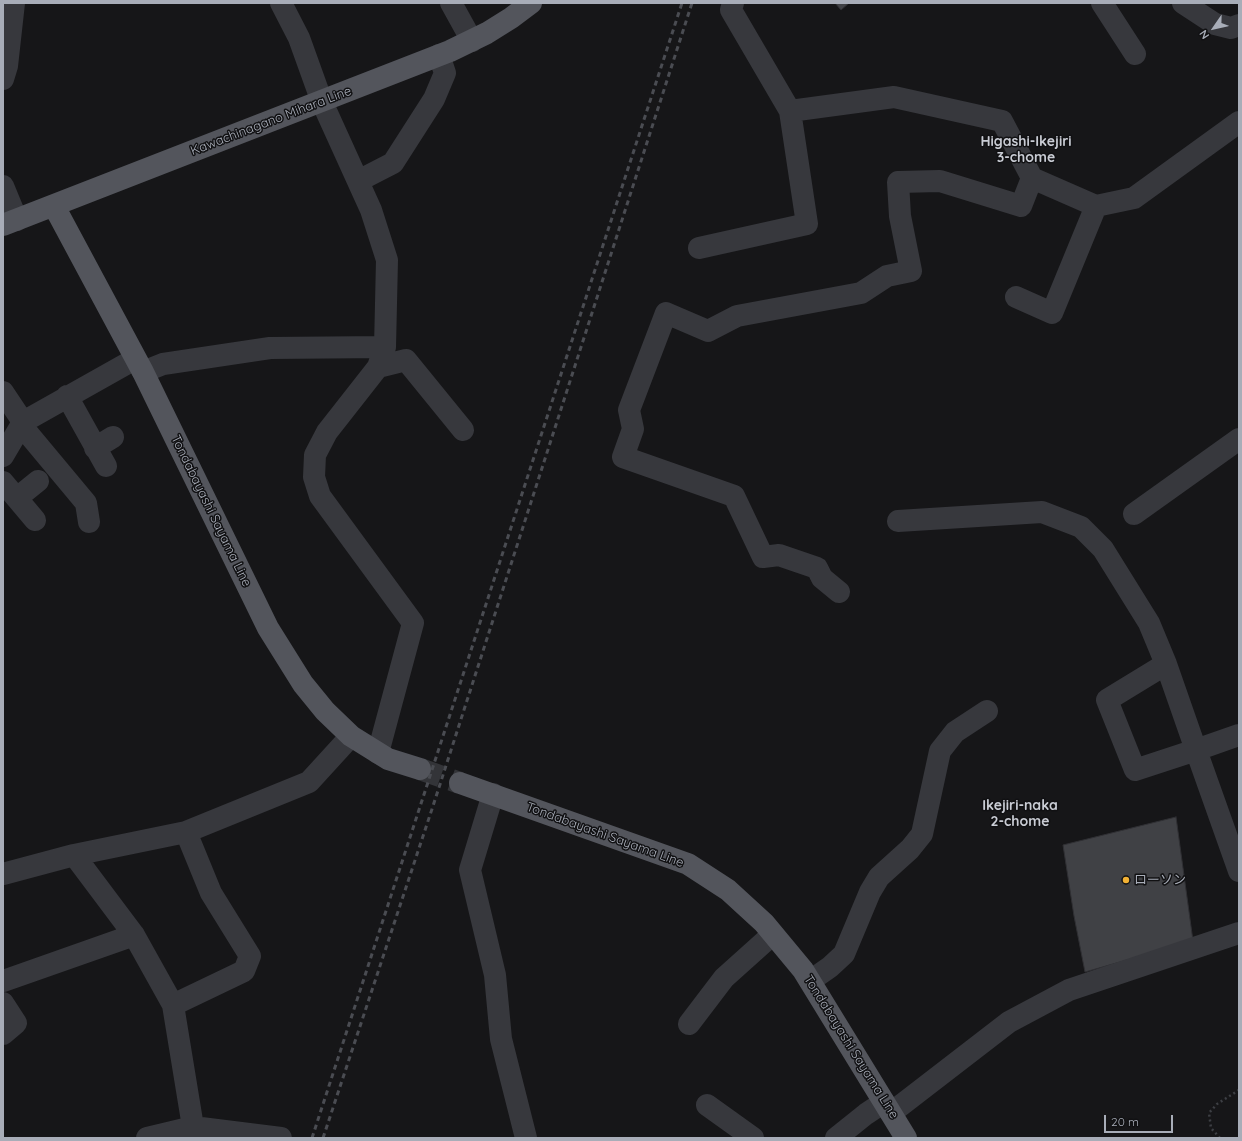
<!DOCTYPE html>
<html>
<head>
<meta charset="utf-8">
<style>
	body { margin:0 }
	#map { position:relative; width:1242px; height:1141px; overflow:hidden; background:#161618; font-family:Quicksand,sans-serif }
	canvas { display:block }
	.frame { position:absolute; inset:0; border:4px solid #a8adb8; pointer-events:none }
	.north { position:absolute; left:1194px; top:8px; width:40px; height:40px; -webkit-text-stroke:3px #111113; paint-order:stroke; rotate:236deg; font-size:11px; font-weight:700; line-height:16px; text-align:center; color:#a8adb8 }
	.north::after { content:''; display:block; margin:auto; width:14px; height:18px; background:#a8adb8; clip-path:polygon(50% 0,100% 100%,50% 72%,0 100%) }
	.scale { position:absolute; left:1104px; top:1115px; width:69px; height:18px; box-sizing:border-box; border:2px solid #a8adb8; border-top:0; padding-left:5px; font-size:12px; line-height:14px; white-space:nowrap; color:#a8adb8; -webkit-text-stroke:3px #111113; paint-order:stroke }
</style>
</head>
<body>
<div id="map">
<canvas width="1242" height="1141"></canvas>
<div class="frame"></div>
<div class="north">N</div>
<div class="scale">20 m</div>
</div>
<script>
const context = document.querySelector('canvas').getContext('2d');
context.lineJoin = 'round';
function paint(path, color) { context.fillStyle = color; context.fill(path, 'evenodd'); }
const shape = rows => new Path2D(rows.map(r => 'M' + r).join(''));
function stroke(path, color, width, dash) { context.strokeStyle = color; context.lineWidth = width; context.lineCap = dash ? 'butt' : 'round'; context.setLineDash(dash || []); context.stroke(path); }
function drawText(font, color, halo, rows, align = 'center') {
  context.font = font + ' Quicksand,"Noto Sans JP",sans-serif'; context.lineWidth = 3; context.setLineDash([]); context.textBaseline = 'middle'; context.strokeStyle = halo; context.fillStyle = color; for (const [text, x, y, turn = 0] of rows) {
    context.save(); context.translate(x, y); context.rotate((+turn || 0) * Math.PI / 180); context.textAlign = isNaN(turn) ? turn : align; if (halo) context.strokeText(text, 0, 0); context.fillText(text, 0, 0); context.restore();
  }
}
const building = shape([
	[835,3,849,3,841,10,835,3],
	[1176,817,1193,941,1085,972,1074,916,1063,845,1176,817]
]);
paint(building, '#404145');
stroke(building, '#303034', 1);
stroke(shape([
	[420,769,460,783]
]), '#333438', 22, [22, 11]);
stroke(shape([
	[1220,1138,1211,1128,1209,1113,1217,1104,1239,1090]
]), '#3d3f44', 2.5, [2, 3]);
stroke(shape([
	[281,3,299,38,322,102,371,210,387,260,385,347,378,367,327,432,315,455,314,477,320,496,413,623,378,753],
	[451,3,472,41],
	[733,3,731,10,790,111],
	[1102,3,1135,54],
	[1183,3,1215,24,1231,28,1239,25],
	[3,79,7,66,14,3],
	[358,181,393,163,434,99,445,73,439,55],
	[3,186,17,220],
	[699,248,807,224,790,111,894,97,1002,121,1032,178,1096,206,1134,198,1239,122],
	[1016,297,1052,313,1096,206],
	[378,367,406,360,463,430],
	[143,372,163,364,270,348,385,347],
	[3,392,23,422],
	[67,396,106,466],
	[21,425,86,503,89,522],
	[95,448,113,437],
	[3,456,23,422,135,359],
	[3,482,35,520],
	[17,498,38,481],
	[1134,514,1239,439],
	[898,521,1042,512,1081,527,1103,549,1149,623,1166,664],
	[839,592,822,578,817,568,779,555,763,557,734,496,623,457,633,429,629,410,666,313,708,331,737,316,861,293,887,276,911,271,900,216,898,182,940,181,1021,206,1032,178],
	[1239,735,1196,750,1135,770,1107,700,1166,664,1196,750,1239,871],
	[493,794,470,870,495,975,501,1039,526,1138],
	[74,855,134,935,173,1005,193,1127],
	[3,874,74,855,186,832,309,782,351,736],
	[3,981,134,935],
	[810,981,830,967,844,954,870,892,879,877,910,849,922,834,940,751,955,732,987,711],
	[3,1003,16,1023,3,1034],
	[173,1005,244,971,250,956,211,893,186,832],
	[689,1024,724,978,773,934],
	[707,1105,753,1138],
	[891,1113,1009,1022,1069,990,1239,933],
	[147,1138,193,1127,281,1138],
	[836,1138,866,1114,884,1102]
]), '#37383d', 22);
stroke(shape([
	[54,206,143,372,268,628,303,684,325,711,351,736,388,759,420,769],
	[3,225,450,51,487,33,511,18,531,3],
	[460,783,688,864,728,890,764,923,803,970,906,1138]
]), '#53555c', 22);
stroke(shape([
	[312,1138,682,3],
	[323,1138,433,806,692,3]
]), '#4a4c52', 3, [5, 4]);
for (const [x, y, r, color] of [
	[1126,880,4,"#f2b134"]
]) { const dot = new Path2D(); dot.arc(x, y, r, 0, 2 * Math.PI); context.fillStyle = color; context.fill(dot); stroke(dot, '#111113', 1.5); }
drawText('13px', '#a8adb8', '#111113', [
	["Kawachinagano Mihara Line",271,121,-21],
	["Tondabayashi Sayama Line",211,511,64],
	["Tondabayashi Sayama Line",605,835,20],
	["Tondabayashi Sayama Line",851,1047,58]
]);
drawText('13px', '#a8adb8', '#111113', [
	["ローソン",1134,880]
], 'left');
drawText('bold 14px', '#c9ccd4', '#111113', [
	["Higashi-Ikejiri",1026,142],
	["3-chome",1026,158],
	["Ikejiri-naka",1020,806],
	["2-chome",1020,822]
]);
</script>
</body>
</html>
